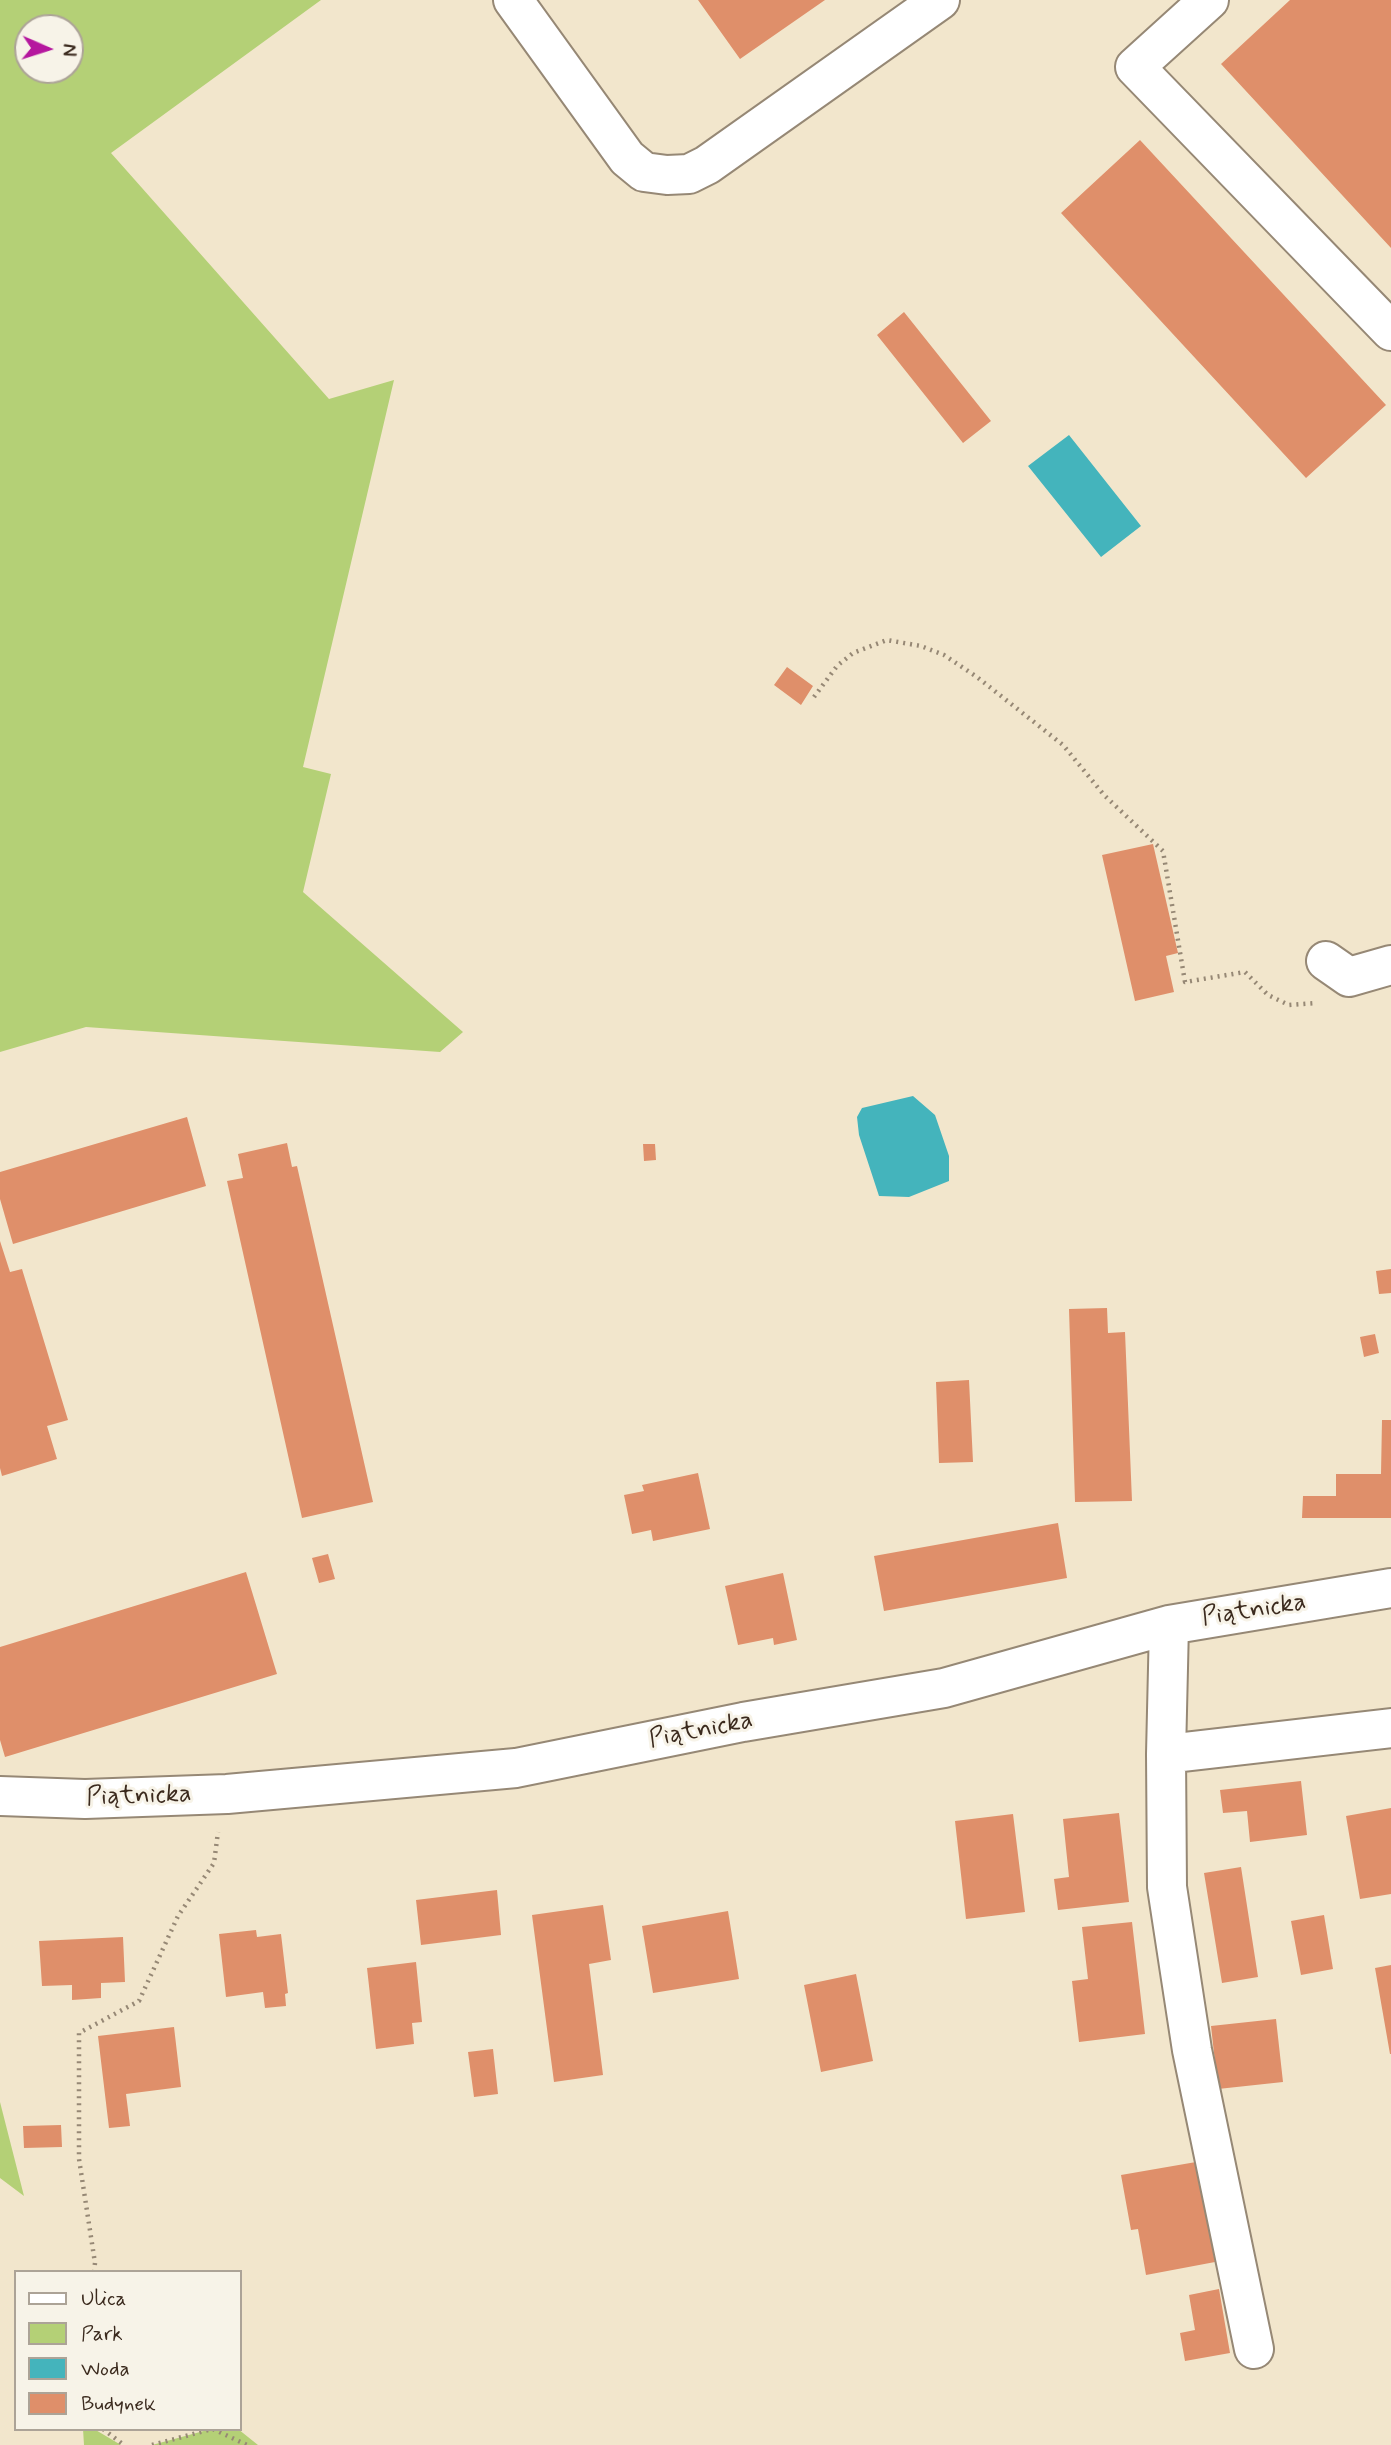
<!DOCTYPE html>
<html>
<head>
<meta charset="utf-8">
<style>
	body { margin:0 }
	#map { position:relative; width:1391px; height:2445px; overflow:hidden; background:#f2e6cc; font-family:Mynerve,sans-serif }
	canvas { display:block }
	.legend { position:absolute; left:14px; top:2270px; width:228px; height:161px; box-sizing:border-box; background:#f7f3e8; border:2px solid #aca397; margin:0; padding:9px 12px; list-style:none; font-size:21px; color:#3b2a1e }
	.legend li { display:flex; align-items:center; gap:14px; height:35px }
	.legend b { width:35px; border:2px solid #aca397 }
	.north { position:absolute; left:14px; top:14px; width:70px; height:70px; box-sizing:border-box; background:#f7f3e8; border:2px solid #aca397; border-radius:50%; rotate:93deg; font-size:19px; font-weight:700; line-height:28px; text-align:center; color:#3b2a1e }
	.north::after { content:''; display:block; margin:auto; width:24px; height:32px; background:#b5179e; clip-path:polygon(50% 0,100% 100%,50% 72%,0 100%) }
</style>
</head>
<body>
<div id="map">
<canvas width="1391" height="2445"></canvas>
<ul class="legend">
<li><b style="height:9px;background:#fff"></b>Ulica</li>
<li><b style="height:19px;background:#b4d076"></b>Park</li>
<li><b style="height:19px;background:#44b4bc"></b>Woda</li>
<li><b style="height:19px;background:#df8f6a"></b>Budynek</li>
</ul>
<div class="north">N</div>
</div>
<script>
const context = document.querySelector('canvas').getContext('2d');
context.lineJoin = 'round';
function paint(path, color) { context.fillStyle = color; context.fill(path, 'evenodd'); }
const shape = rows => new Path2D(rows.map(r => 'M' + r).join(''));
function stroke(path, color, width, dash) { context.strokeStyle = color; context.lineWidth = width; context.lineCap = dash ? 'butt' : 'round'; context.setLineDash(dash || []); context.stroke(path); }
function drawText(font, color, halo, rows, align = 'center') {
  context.font = font + ' Mynerve,sans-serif'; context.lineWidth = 6; context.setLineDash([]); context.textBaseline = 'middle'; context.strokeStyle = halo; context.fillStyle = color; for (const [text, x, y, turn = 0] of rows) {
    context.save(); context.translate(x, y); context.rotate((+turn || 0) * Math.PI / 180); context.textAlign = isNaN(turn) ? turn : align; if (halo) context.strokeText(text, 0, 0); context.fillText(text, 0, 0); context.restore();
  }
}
paint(shape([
	[0,0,321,0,111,153,329,399,394,380,303,767,331,774,303,892,463,1032,440,1052,86,1027,0,1052],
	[70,28,70,70,28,70,28,28],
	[0,2102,24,2196,0,2178],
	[83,2429,94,2429,121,2445,84,2445],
	[211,2429,238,2429,258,2445,152,2445]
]), '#b4d076');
paint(shape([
	[1069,435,1141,526,1101,557,1028,466],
	[913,1096,935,1115,949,1156,949,1181,909,1197,879,1196,859,1135,857,1117,862,1108]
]), '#44b4bc');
paint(shape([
	[698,0,825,0,740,59],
	[1290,0,1391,0,1391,248,1221,64],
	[1140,140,1386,405,1306,478,1061,213],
	[904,312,991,421,963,443,877,335],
	[787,667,813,686,801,705,774,685],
	[1153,844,1178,953,1166,956,1174,992,1135,1001,1102,855],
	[187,1117,206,1186,13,1244,0,1199,0,1172],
	[287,1143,292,1167,297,1166,373,1502,302,1518,227,1181,243,1178,238,1154],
	[643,1144,655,1144,656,1160,644,1161],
	[0,1241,10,1272,22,1269,68,1420,47,1426,57,1459,2,1476,0,1468],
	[1391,1269,1391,1293,1379,1294,1376,1271],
	[1107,1308,1108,1333,1125,1332,1132,1501,1075,1502,1069,1309],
	[1375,1334,1379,1353,1364,1357,1360,1337],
	[969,1380,973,1462,939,1463,936,1382],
	[1382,1420,1391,1420,1391,1518,1302,1518,1303,1496,1336,1496,1336,1474,1381,1474],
	[698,1473,710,1529,653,1541,651,1530,632,1534,624,1495,644,1491,642,1485],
	[1058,1523,1067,1578,884,1611,874,1556],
	[328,1554,335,1579,319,1583,312,1558],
	[246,1572,277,1674,5,1757,0,1740,0,1647],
	[783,1573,797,1640,774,1645,773,1638,738,1645,725,1586],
	[1301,1781,1307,1835,1250,1842,1247,1811,1223,1813,1220,1790],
	[1391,1808,1391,1894,1360,1899,1346,1816],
	[1119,1813,1129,1902,1058,1910,1054,1879,1069,1877,1063,1819],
	[1013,1814,1025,1912,966,1919,955,1821],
	[1241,1867,1258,1977,1222,1983,1204,1873],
	[497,1890,501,1935,421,1945,416,1900],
	[603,1905,611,1960,589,1964,603,2075,554,2082,532,1915],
	[728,1911,739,1979,653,1993,642,1926],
	[1324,1915,1333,1969,1301,1975,1291,1921],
	[1132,1922,1145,2034,1079,2042,1072,1981,1088,1979,1082,1927],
	[256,1930,257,1937,281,1934,288,1993,285,1994,286,2006,265,2008,263,1992,226,1997,219,1934],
	[123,1937,125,1982,101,1983,101,1998,72,2000,72,1985,42,1986,39,1941],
	[416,1962,422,2022,412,2023,414,2044,376,2049,367,1968],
	[1391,1965,1391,2054,1390,2054,1375,1968],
	[856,1974,873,2061,821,2072,804,1985],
	[1276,2019,1283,2082,1218,2089,1211,2026],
	[174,2027,181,2087,126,2094,130,2126,109,2128,98,2036],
	[493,2049,498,2094,474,2097,468,2052],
	[61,2125,62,2147,24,2148,23,2126],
	[1196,2162,1215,2262,1146,2275,1138,2229,1131,2230,1121,2175],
	[1219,2289,1230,2353,1185,2361,1180,2333,1195,2330,1189,2295]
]), '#df8f6a');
const minor = shape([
	[513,0,627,158,644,172,667,175,689,174,707,165,940,0],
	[1209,0,1135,67,1391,331],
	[1326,961,1349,977,1391,965],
	[1169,1625,1166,1754,1167,1887,1192,2050,1254,2349],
	[1166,1754,1391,1728],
	[0,1796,85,1799,227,1794,516,1768,743,1722,944,1688,1169,1625,1391,1588]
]);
stroke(minor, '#968875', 42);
stroke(shape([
	[814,697,837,666,853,653,887,640,921,646,944,655,977,677,1063,745,1104,795,1163,851,1185,982,1245,972,1268,995,1289,1005,1316,1003],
	[94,2272,95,2263,79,2159,79,2033,139,2001,178,1916,214,1863,218,1832],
	[103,2429,124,2445],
	[213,2429,247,2445],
	[152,2445,212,2429]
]), '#968875', 4.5, [2, 5]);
stroke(minor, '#fff', 38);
drawText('26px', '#3b2a1e', '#f7f3e8', [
	["Piątnicka",1254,1611,-9],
	["Piątnicka",701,1731,-11],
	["Piątnicka",139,1797,-2]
]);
</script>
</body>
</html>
